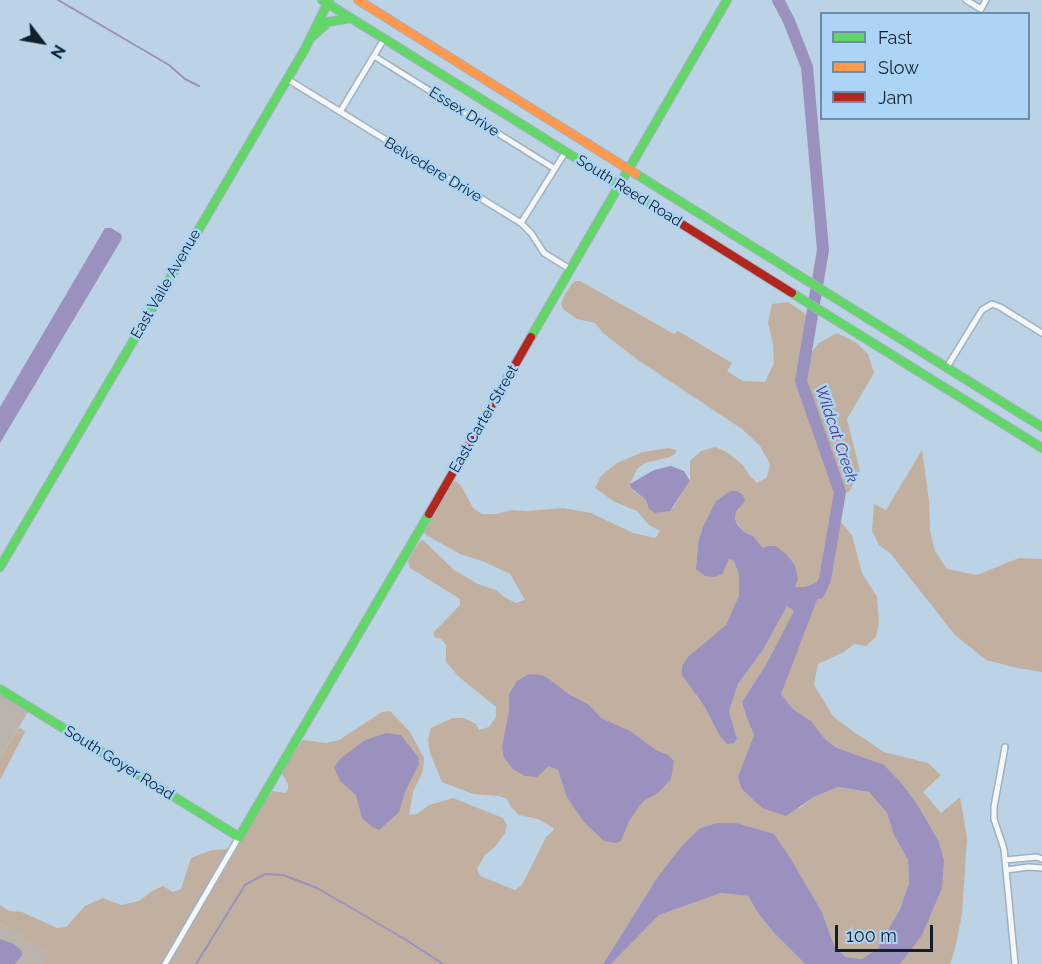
<!DOCTYPE html>
<html>
<head>
<meta charset="utf-8">
<style>
	body { margin:0 }
	#map { position:relative; width:1042px; height:964px; overflow:hidden; background:#bcd3e6; font-family:Raleway,sans-serif }
	canvas { display:block }
	.legend { position:absolute; left:820px; top:12px; width:210px; height:108px; box-sizing:border-box; background:#abd4f7; border:2px solid #6d8ca6; margin:0; padding:8px 10px; list-style:none; font-size:18px; color:#10202d }
	.legend li { display:flex; align-items:center; gap:12px; height:30px }
	.legend b { width:30px; border:2px solid #6d8ca6 }
	.north { position:absolute; left:12px; top:12px; width:60px; height:60px; -webkit-text-stroke:4px #abd4f7; paint-order:stroke; rotate:121deg; font-size:16px; font-weight:700; line-height:24px; text-align:center; color:#10202d }
	.north::after { content:''; display:block; margin:auto; width:21px; height:27px; background:#10202d; clip-path:polygon(50% 0,100% 100%,50% 72%,0 100%) }
	.scale { position:absolute; left:835px; top:925px; width:98px; height:27px; box-sizing:border-box; border:3px solid #10202d; border-top:0; padding-left:8px; font-size:18px; line-height:21px; white-space:nowrap; color:#10202d; -webkit-text-stroke:4px #abd4f7; paint-order:stroke }
</style>
</head>
<body>
<div id="map">
<canvas width="1042" height="964"></canvas>
<ul class="legend">
<li><b style="height:8px;background:#63d668"></b>Fast</li>
<li><b style="height:8px;background:#ff974d"></b>Slow</li>
<li><b style="height:8px;background:#b3261e"></b>Jam</li>
</ul>
<div class="north">N</div>
<div class="scale">100 m</div>
</div>
<script>
const context = document.querySelector('canvas').getContext('2d');
context.lineJoin = 'round';
function paint(path, color) { context.fillStyle = color; context.fill(path, 'evenodd'); }
const shape = rows => new Path2D(rows.map(r => 'M' + r).join(''));
function stroke(path, color, width, dash) { context.strokeStyle = color; context.lineWidth = width; context.lineCap = dash ? 'butt' : 'round'; context.setLineDash(dash || []); context.stroke(path); }
function drawText(font, color, halo, rows, align = 'center') {
  context.font = font + ' Raleway,sans-serif'; context.lineWidth = 5; context.setLineDash([]); context.textBaseline = 'middle'; context.strokeStyle = halo; context.fillStyle = color; for (const [text, x, y, turn = 0] of rows) {
    context.save(); context.translate(x, y); context.rotate((+turn || 0) * Math.PI / 180); context.textAlign = isNaN(turn) ? turn : align; if (halo) context.strokeText(text, 0, 0); context.fillText(text, 0, 0); context.restore();
  }
}
paint(shape([
	[0,689,31,707,0,758],
	[0,923,52,954,42,964,0,964]
]), '#bcb4ac');
paint(shape([
	[576,281,580,281,674,334,678,331,732,363,727,371,743,381,765,382,774,363,773,344,768,323,772,304,788,302,803,312,811,324,805,360,819,343,837,333,857,343,868,354,874,373,847,419,860,471,849,492,840,493,836,516,852,535,862,573,877,597,879,622,876,637,866,646,854,644,844,652,818,664,814,685,833,716,851,730,884,752,928,763,941,775,923,792,941,813,960,797,967,838,962,914,955,949,950,964,900,964,903,960,938,840,919,807,903,785,859,757,837,748,826,740,811,721,793,709,780,694,825,579,805,587,795,587,753,536,746,533,739,526,735,519,736,512,740,508,730,491,716,501,703,527,698,543,696,569,729,559,734,561,739,575,739,595,726,625,701,647,696,696,704,706,712,722,737,739,729,711,738,684,763,650,787,606,795,611,767,663,742,702,746,716,754,735,739,777,800,808,814,797,838,787,869,792,887,813,894,835,908,860,909,883,900,909,878,948,862,959,846,957,835,948,822,912,791,859,736,823,718,823,700,828,657,878,603,964,169,964,266,799,273,791,286,793,288,790,288,784,282,774,289,760,303,740,326,743,339,740,382,712,390,711,410,732,424,758,423,771,413,792,409,815,417,814,429,805,453,798,503,818,507,825,505,833,495,847,485,855,477,869,480,876,515,890,522,885,546,837,554,830,552,827,538,819,519,815,511,807,507,799,499,796,473,794,442,782,430,753,428,739,431,728,453,718,464,718,476,724,479,730,489,727,496,717,496,707,459,677,446,662,446,645,441,639,434,637,434,632,460,605,460,599,410,568,408,561,412,553,420,541,423,540,454,570,478,584,496,590,504,597,516,603,525,600,510,574,485,562,460,554,426,535,424,532,453,482,456,481,462,487,473,508,482,514,497,514,511,510,527,511,563,508,591,513,633,533,655,538,660,531,649,525,637,511,615,502,595,488,601,476,617,463,643,452,669,448,676,450,676,453,670,457,645,463,637,469,630,484,633,491,646,500,651,511,658,513,673,508,690,481,690,461,701,451,715,447,727,452,743,465,749,475,757,483,767,477,770,464,760,446,742,429,638,360,603,333,595,323,577,319,563,309,561,304,565,294,572,284],
	[922,450,929,500,930,531,935,551,947,569,977,575,1019,558,1042,559,1042,672,1017,668,986,660,955,635,891,554,879,545,872,531,874,504,886,510],
	[21,728,25,732,0,780,0,758,18,729],
	[232,849,165,964,42,964,51,954,0,923,0,905,9,911,22,912,57,928,66,927,85,906,103,898,121,905,139,901,152,891,163,886,173,892,181,889,191,858,212,850],
	[721,893,748,896,758,913,775,934,805,964,611,964,659,915]
]), '#c1b09f');
paint(shape([
	[105,228,111,228,121,234,122,237,120,242,0,443,0,407],
	[671,466,684,471,690,481,670,511,655,513,649,509,646,500,631,488,630,484,654,470],
	[730,491,737,491,743,495,745,501,736,512,735,519,738,526,746,533,753,536,763,548,768,546,775,546,785,553,795,565,798,579,795,587,805,587,825,579,781,694,793,709,811,721,826,740,837,748,884,765,903,785,919,807,938,840,944,860,942,888,922,935,900,964,805,964,775,934,758,913,748,896,721,893,659,915,611,964,603,964,657,878,681,847,700,828,717,823,736,823,774,834,791,859,822,912,835,948,846,957,862,959,878,948,900,909,909,883,908,860,894,835,887,813,869,792,838,787,814,797,786,816,762,808,742,789,738,777,754,735,746,716,742,702,767,663,794,611,787,606,763,650,738,684,729,711,737,739,734,743,727,744,720,736,704,706,682,675,682,666,688,657,726,625,739,595,739,575,734,561,729,559,722,574,715,577,705,576,696,569,698,543,703,527,716,501],
	[529,674,542,675,549,679,570,695,588,704,601,718,630,731,656,750,668,755,674,761,671,779,658,793,645,800,640,805,629,821,621,841,616,843,604,841,584,822,567,797,558,770,549,766,537,777,525,776,513,769,504,758,502,747,509,711,509,694,517,681],
	[386,733,401,735,418,757,419,764,405,792,399,812,379,830,371,826,362,818,356,795,340,781,334,767,341,758,365,740],
	[0,939,14,944,22,951,22,955,15,964,0,964]
]), '#9b91be');
stroke(shape([
	[58,0,169,65,185,79,199,86],
	[196,964,245,885,265,874,283,875,317,888,403,938,443,964]
]), '#9b91be', 2);
stroke(shape([
	[778,0,789,21,807,67,823,250,801,381,840,492,825,579,819,593]
]), '#9b91be', 12);
const street = shape([
	[966,0,981,9,986,0],
	[374,56,555,169],
	[287,79,521,223,531,233,544,253,570,269],
	[340,112,384,39],
	[521,223,566,151],
	[947,367,982,310,992,304,1000,307,1042,333],
	[1005,747,994,807,994,819,1004,849,1015,964],
	[1005,860,1037,857,1042,859],
	[1006,870,1029,867,1042,868],
	[165,964,239,837]
]);
const fast = shape([
	[322,0,664,213],
	[313,36,328,22,351,18],
	[636,174,1042,427],
	[792,293,1042,448],
	[531,337,727,0],
	[0,567,305,49,329,0],
	[0,689,239,837,429,514]
]);
const slow = shape([
	[358,0,636,174]
]);
const jam = shape([
	[664,213,792,293],
	[429,514,531,337]
]);
stroke(street, '#9fb1c0', 8);
stroke(fast, '#9fb1c0', 10);
stroke(slow, '#9fb1c0', 10);
stroke(jam, '#9fb1c0', 10);
stroke(street, '#f5f8fb', 5);
stroke(fast, '#63d668', 8);
stroke(slow, '#ff974d', 8);
stroke(jam, '#b3261e', 8);
drawText('15px', '#10202d', '#abd4f7', [
	["Essex Drive",464,112,32],
	["Belvedere Drive",433,170,31],
	["South Reed Road",629,191,32],
	["East Vaile Avenue",166,284,-60],
	["East Carter Street",484,419,-60],
	["South Goyer Road",119,763,32]
]);
drawText('italic 16px', '#543277', '#abd4f7', [
	["Wildcat Creek",836,434,71]
]);
</script>
</body>
</html>
